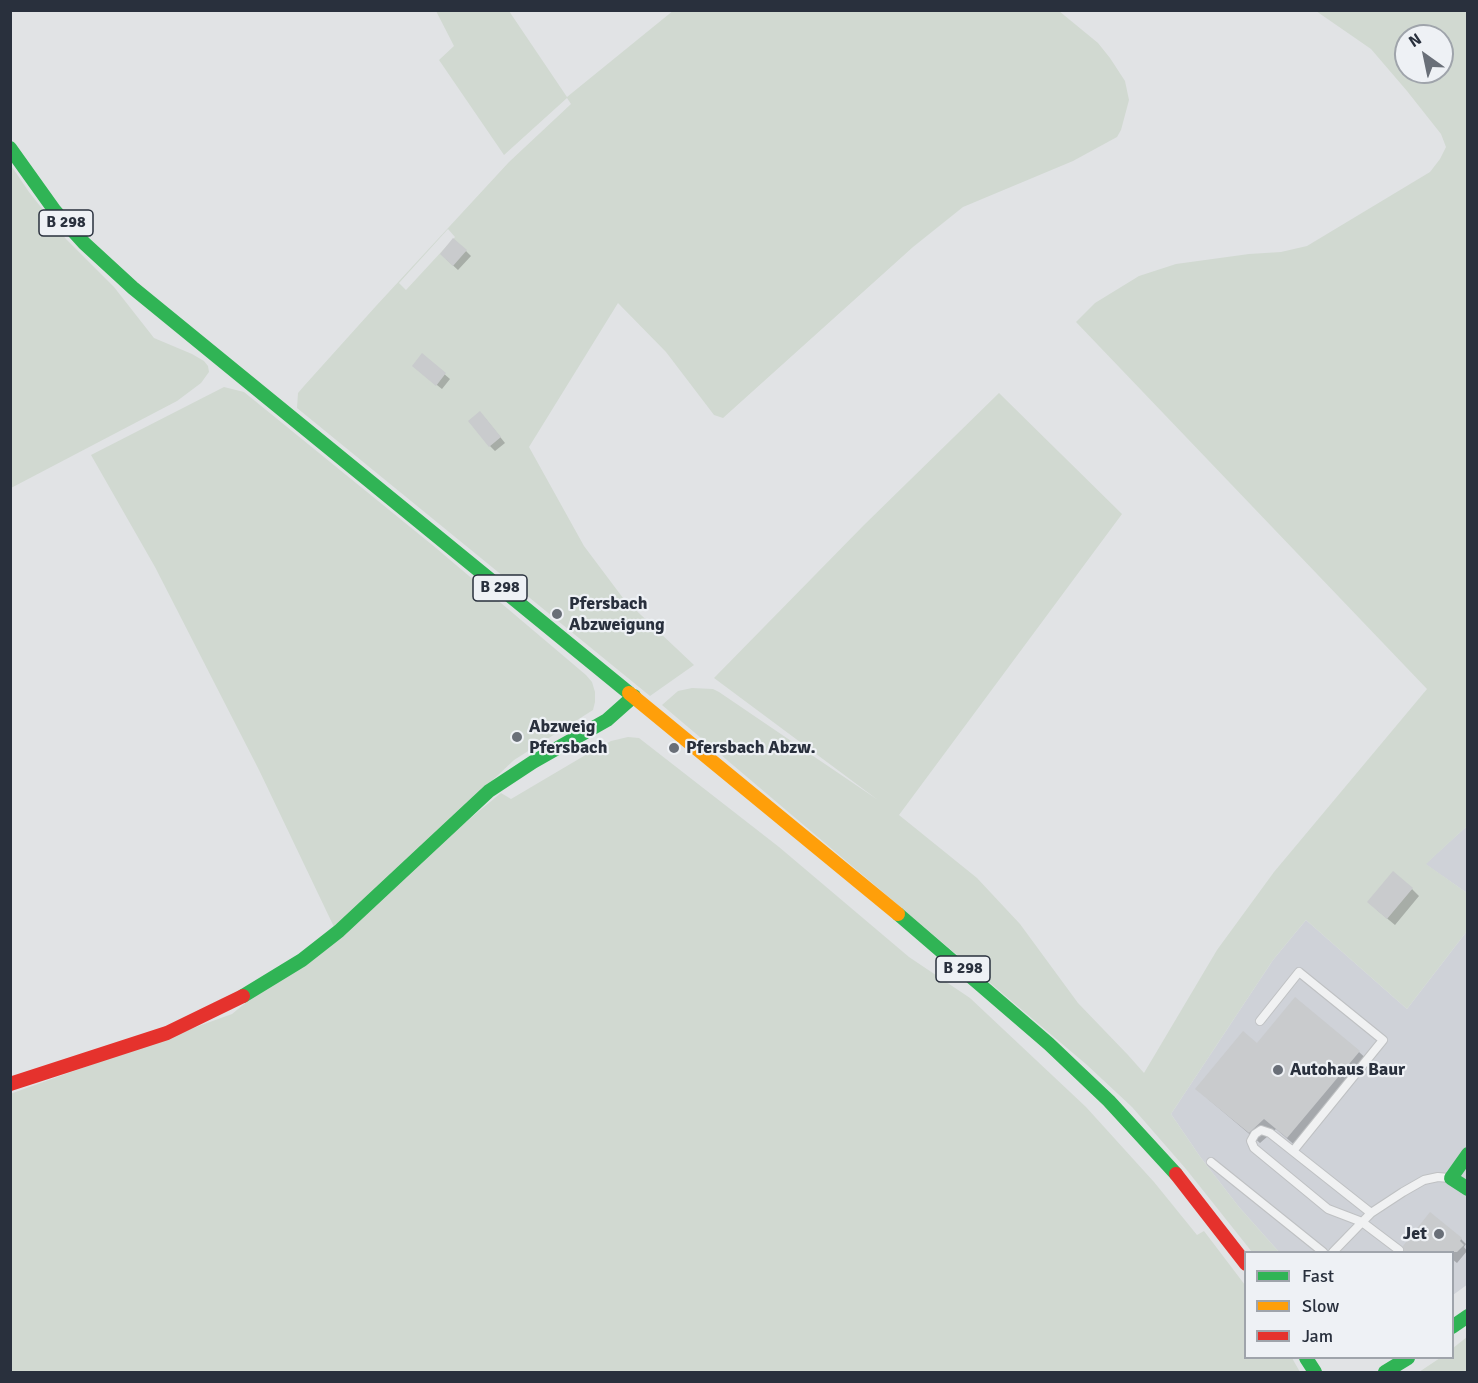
<!DOCTYPE html>
<html>
<head>
<meta charset="utf-8">
<style>
	body { margin:0 }
	#map { position:relative; width:1478px; height:1383px; overflow:hidden; background:#e1e3e5; font-family:Signika,sans-serif }
	canvas { display:block }
	.frame { position:absolute; inset:0; border:12px solid #29303d; pointer-events:none }
	.legend { position:absolute; left:1244px; top:1251px; width:210px; height:108px; box-sizing:border-box; background:#eef1f5; border:2px solid #9fa4ab; margin:0; padding:8px 10px; list-style:none; font-size:18px; color:#29303d }
	.legend li { display:flex; align-items:center; gap:12px; height:30px }
	.legend b { width:30px; border:2px solid #9fa4ab }
	.north { position:absolute; left:1394px; top:24px; width:60px; height:60px; box-sizing:border-box; background:#eef1f5; border:2px solid #9fa4ab; border-radius:50%; rotate:327deg; font-size:16px; font-weight:700; line-height:24px; text-align:center; color:#29303d }
	.north::after { content:''; display:block; margin:auto; width:21px; height:27px; background:#696f78; clip-path:polygon(50% 0,100% 100%,50% 72%,0 100%) }
</style>
</head>
<body>
<div id="map">
<canvas width="1478" height="1383"></canvas>
<div class="frame"></div>
<ul class="legend">
<li><b style="height:8px;background:#30b455"></b>Fast</li>
<li><b style="height:8px;background:#ff9f0a"></b>Slow</li>
<li><b style="height:8px;background:#e5322d"></b>Jam</li>
</ul>
<div class="north">N</div>
</div>
<script>
const context = document.querySelector('canvas').getContext('2d');
context.lineJoin = 'round';
function paint(path, color) { context.fillStyle = color; context.fill(path, 'evenodd'); }
const shape = rows => new Path2D(rows.map(r => 'M' + r).join(''));
function stroke(path, color, width, dash) { context.strokeStyle = color; context.lineWidth = width; context.lineCap = dash ? 'butt' : 'round'; context.setLineDash(dash || []); context.stroke(path); }
function drawText(font, color, halo, rows, align = 'center') {
  context.font = font + ' Signika,sans-serif'; context.lineWidth = 4.5; context.setLineDash([]); context.textBaseline = 'middle'; context.strokeStyle = halo; context.fillStyle = color; for (const [text, x, y, turn = 0] of rows) {
    context.save(); context.translate(x, y); context.rotate((+turn || 0) * Math.PI / 180); context.textAlign = isNaN(turn) ? turn : align; if (halo) context.strokeText(text, 0, 0); context.fillText(text, 0, 0); context.restore();
  }
}
paint(shape([
	[1467,826,1467,893,1425,864],
	[1306,920,1407,1009,1467,931,1468,1284,1453,1295,1452,1252,1279,1252,1239,1207,1201,1158,1171,1114,1273,960]
]), '#cfd2d8');
paint(shape([
	[674,10,1059,11,1098,43,1110,58,1125,81,1129,100,1121,130,1117,137,1073,161,963,207,913,247,723,418,714,415,666,352,618,303,529,447,584,546,623,598,694,665,650,696,297,408,298,393,304,386,376,306,509,162,571,104,567,98,504,155,439,60,454,46,436,11,509,11,567,97],
	[448,229,455,237,406,290,399,283],
	[1316,11,1467,11,1467,826,1426,864,1467,893,1467,931,1407,1009,1306,920,1273,960,1171,1114,1201,1158,1239,1207,1279,1252,1252,1252,1186,1169,1132,1107,1087,1065,662,705,678,691,692,688,713,689,719,692,878,800,714,678,864,525,999,393,1122,514,899,815,977,878,1020,924,1078,1003,1128,1055,1144,1073,1217,950,1274,872,1427,689,1076,322,1095,303,1139,276,1176,264,1249,254,1281,252,1307,246,1430,172,1440,159,1446,147,1441,134,1407,91,1371,49],
	[1406,36,1442,36,1442,72,1406,72],
	[10,164,29,192,66,239,114,287,154,338,192,354,204,361,208,366,209,372,201,383,177,401,11,488],
	[224,387,244,392,436,548,586,675,592,682,595,692,595,702,593,710,514,760,335,929,259,770,155,567,91,455],
	[628,737,639,738,779,847,909,957,970,998,1086,1107,1154,1182,1197,1235,1204,1231,1245,1285,1246,1358,1292,1358,1300,1372,11,1372,10,1094,232,1014,501,793,511,799,594,750,611,741],
	[1467,1337,1467,1372,1419,1372,1440,1358,1452,1358,1453,1348]
]), '#d1d9d1');
paint(shape([
	[466,251,471,256,458,270,446,259],
	[422,355,450,379,442,389,418,370],
	[485,418,505,443,495,451,490,446],
	[1412,889,1419,896,1395,925,1377,910],
	[1258,1045,1359,1052,1370,1062,1298,1148,1276,1129,1260,1143,1208,1099],
	[1461,1239,1466,1244,1464,1247,1467,1251,1457,1263,1452,1259,1452,1252,1406,1252,1407,1250]
]), '#0003');
paint(shape([
	[453,238,467,250,453,266,440,254],
	[422,353,446,373,436,386,412,366],
	[480,411,501,437,489,447,468,421],
	[1393,871,1413,888,1387,919,1367,902],
	[1295,997,1360,1051,1287,1138,1264,1119,1249,1133,1195,1089,1243,1031,1257,1043],
	[1430,1212,1462,1238,1460,1241,1464,1245,1457,1252,1404,1252,1403,1246]
]), '#c9cbcd');
const lane = shape([
	[1260,1021,1299,972,1383,1040,1293,1151],
	[1211,1162,1323,1252],
	[1371,1213,1270,1133,1261,1130,1255,1134,1251,1141,1254,1148,1328,1209,1362,1222,1399,1250],
	[1333,1252,1371,1213,1403,1192,1424,1180,1438,1177,1449,1178]
]);
stroke(lane, '#bfc1c3', 10);
stroke(lane, '#f0f1f2', 8);
stroke(shape([
	[10,148,55,211,84,243,133,288,629,693],
	[898,914,1049,1044,1109,1101,1176,1174],
	[243,996,302,960,339,931,489,791,533,762,607,720,634,696],
	[1468,1154,1451,1178,1468,1189],
	[1452,1327,1468,1316],
	[1306,1358,1315,1372],
	[1385,1372,1408,1358]
]), '#30b455', 14);
stroke(shape([
	[629,693,898,914]
]), '#ff9f0a', 14);
stroke(shape([
	[10,1084,167,1033,243,996],
	[1176,1174,1246,1264]
]), '#e5322d', 14);
for (const [x, y, r, color] of [
	[557,614,6,"#696f78"],
	[517,737,6,"#696f78"],
	[674,748,6,"#696f78"],
	[1278,1070,6,"#696f78"],
	[1439,1234,6,"#696f78"]
]) { const dot = new Path2D(); dot.arc(x, y, r, 0, 2 * Math.PI); context.fillStyle = color; context.fill(dot); stroke(dot, '#eef1f5', 2); }
for (const [x, y, w] of [
	[66,223,54],
	[500,588,54],
	[963,969,54]
]) { const box = new Path2D(); box.roundRect(x - w / 2, y - 13, w, 26, 4.5); context.fillStyle = '#eef1f5'; context.fill(box); stroke(box, '#29303d', 1.5); }
drawText('bold 16px', '#29303d', null, [
	["B 298",66,223],
	["B 298",500,588],
	["B 298",963,969]
]);
drawText('bold 18px', '#29303d', '#eef1f5', [
	["Pfersbach",569,604],
	["Abzweigung",569,625],
	["Abzweig",529,727],
	["Pfersbach",529,748],
	["Pfersbach Abzw.",686,748],
	["Autohaus Baur",1290,1070],
	["Jet",1427,1234,"right"]
], 'left');
</script>
</body>
</html>
